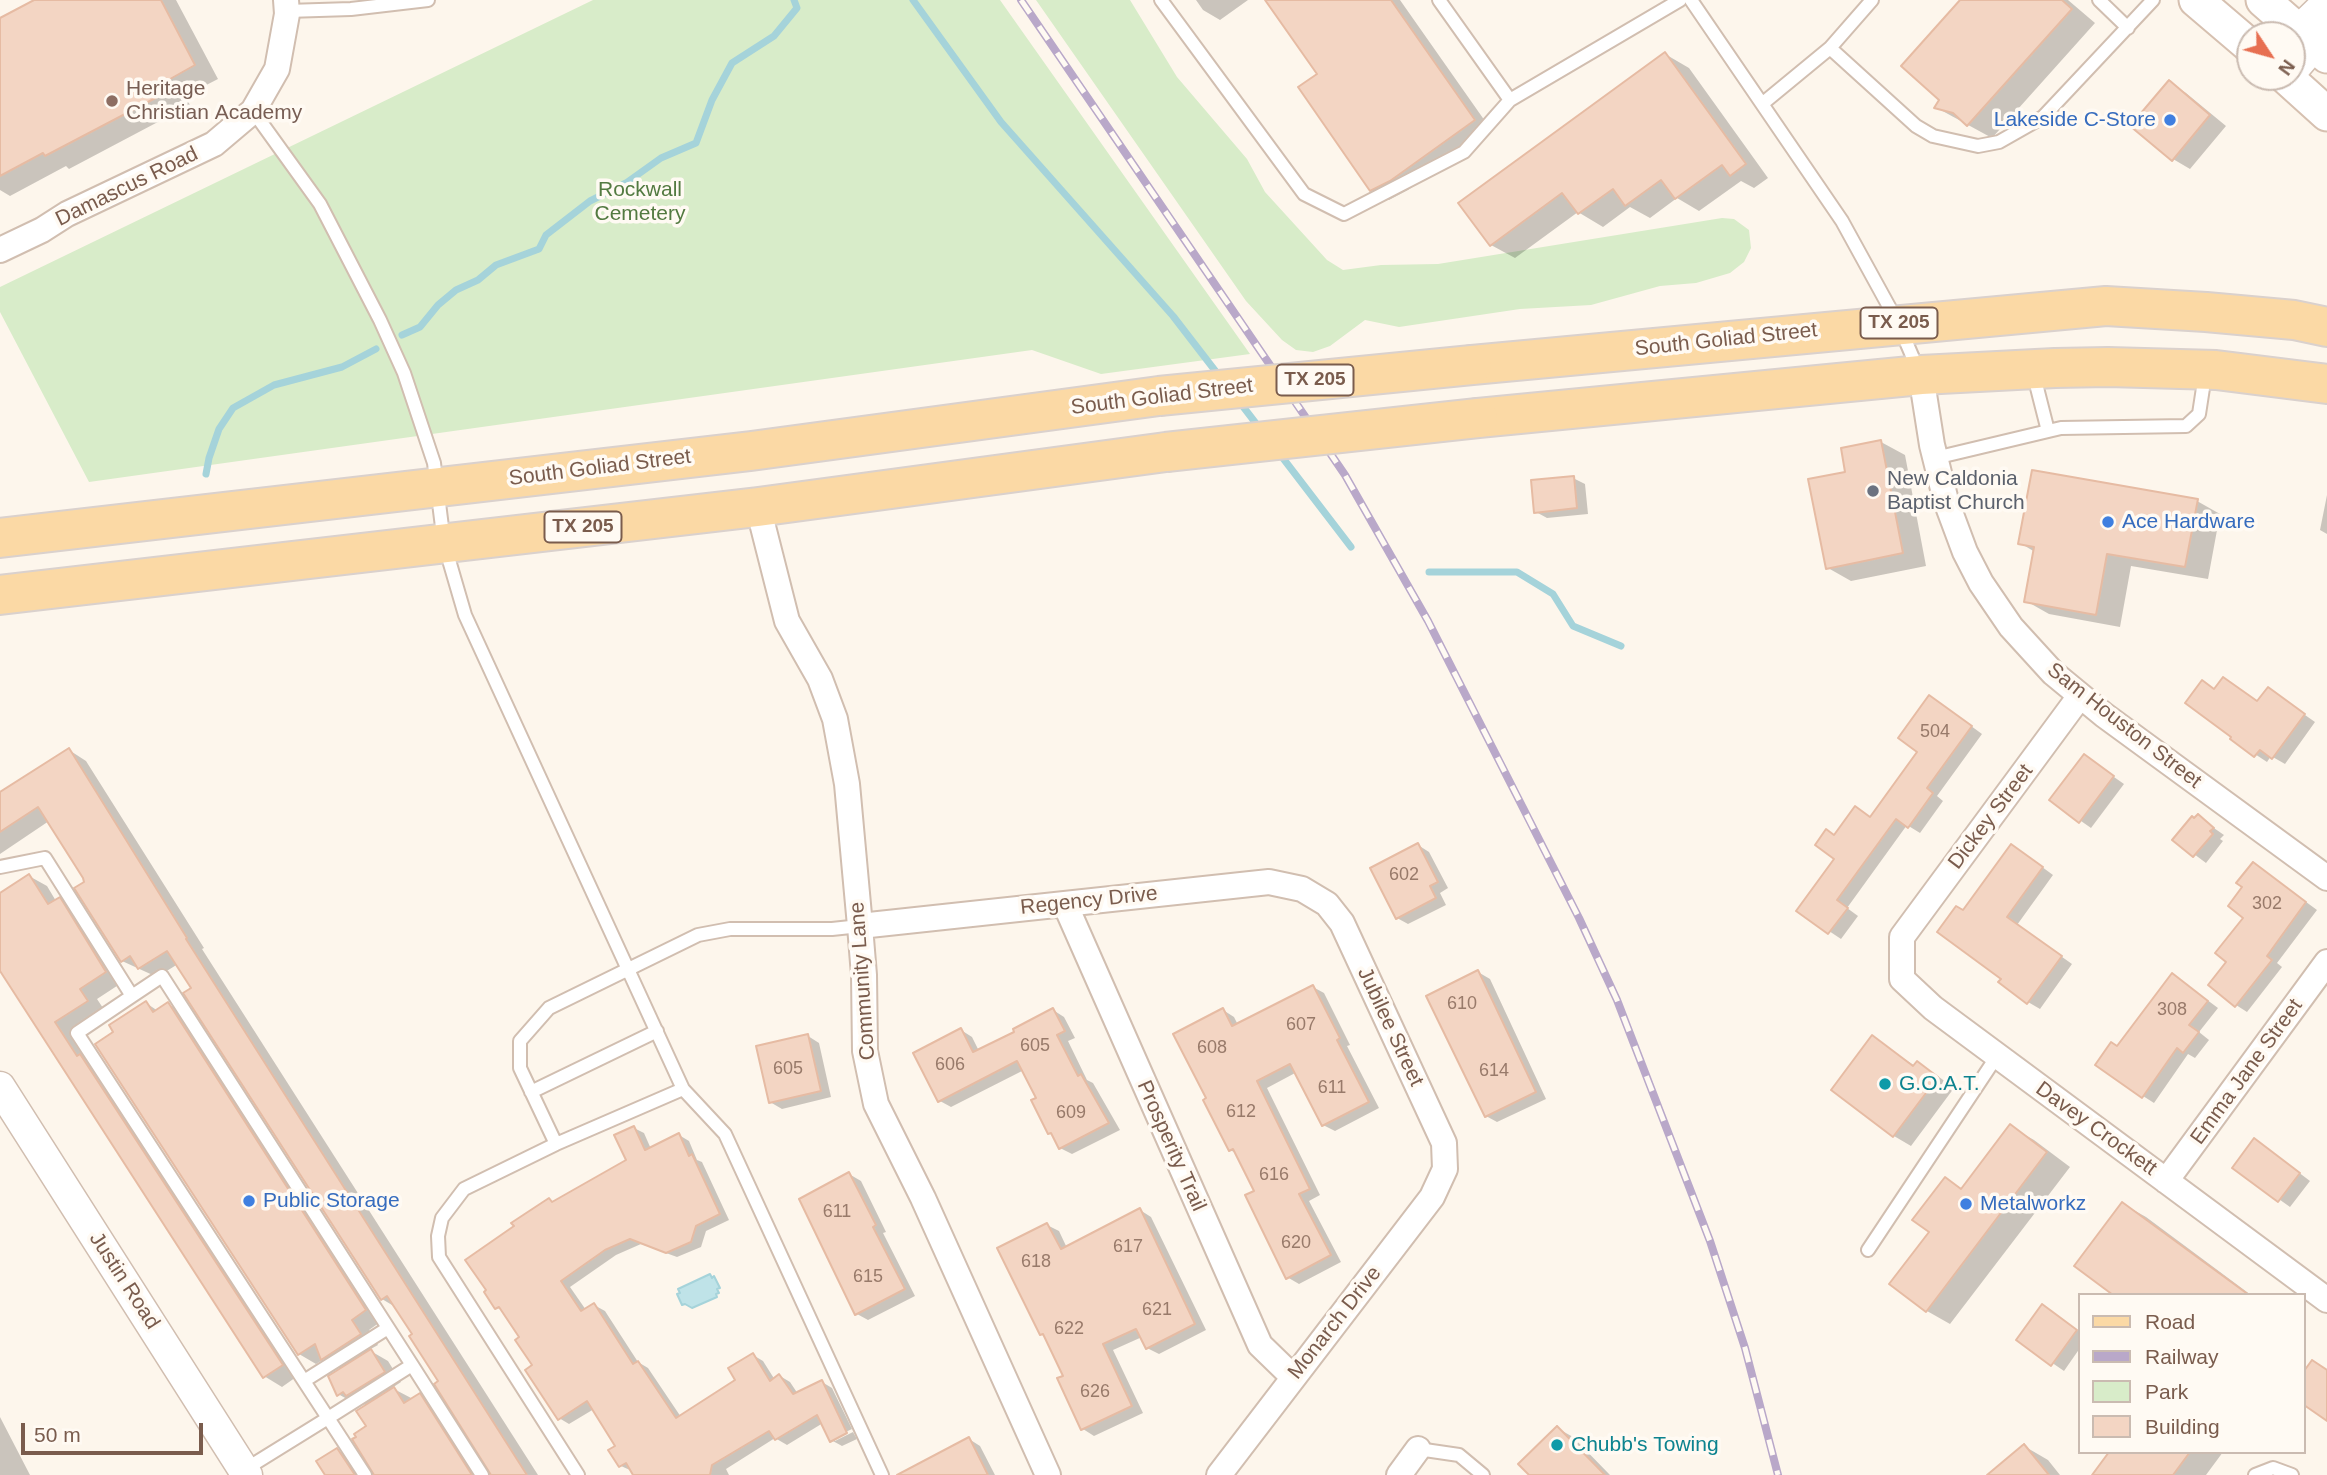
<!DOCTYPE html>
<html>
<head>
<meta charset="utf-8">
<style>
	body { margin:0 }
	#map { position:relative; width:2327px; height:1475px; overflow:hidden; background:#fdf6ec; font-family:Arial,sans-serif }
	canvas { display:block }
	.legend { position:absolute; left:2078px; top:1293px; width:228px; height:161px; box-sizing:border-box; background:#fffaf3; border:2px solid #cabbb1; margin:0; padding:9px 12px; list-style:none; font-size:21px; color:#7a5c4d }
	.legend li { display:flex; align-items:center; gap:14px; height:35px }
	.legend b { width:35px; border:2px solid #cabbb1 }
	.north { position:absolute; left:2236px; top:21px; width:70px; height:70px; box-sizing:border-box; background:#fffaf3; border:2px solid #cabbb1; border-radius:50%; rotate:126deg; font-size:19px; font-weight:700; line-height:28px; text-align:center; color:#7a5c4d }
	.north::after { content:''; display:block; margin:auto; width:24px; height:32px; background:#e76f51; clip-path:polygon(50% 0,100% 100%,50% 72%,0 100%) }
	.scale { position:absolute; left:21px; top:1423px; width:182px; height:32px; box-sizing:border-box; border:4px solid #7a5c4d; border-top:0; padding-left:9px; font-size:21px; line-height:24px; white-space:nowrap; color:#7a5c4d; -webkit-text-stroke:5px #fffaf3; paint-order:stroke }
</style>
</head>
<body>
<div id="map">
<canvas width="2327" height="1475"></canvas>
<ul class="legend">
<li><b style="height:9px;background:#fbd9a5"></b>Road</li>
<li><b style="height:9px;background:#b9a8c9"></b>Railway</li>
<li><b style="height:19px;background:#d8ecc9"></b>Park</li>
<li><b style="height:19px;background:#f3d5c3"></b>Building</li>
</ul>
<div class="north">N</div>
<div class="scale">50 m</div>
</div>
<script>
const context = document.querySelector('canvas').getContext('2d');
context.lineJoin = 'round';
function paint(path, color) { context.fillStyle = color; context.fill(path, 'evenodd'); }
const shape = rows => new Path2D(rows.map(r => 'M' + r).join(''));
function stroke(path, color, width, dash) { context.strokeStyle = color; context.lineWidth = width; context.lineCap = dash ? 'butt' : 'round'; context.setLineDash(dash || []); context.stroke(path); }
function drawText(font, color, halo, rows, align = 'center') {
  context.font = font + ' Arial,sans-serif'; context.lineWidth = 7; context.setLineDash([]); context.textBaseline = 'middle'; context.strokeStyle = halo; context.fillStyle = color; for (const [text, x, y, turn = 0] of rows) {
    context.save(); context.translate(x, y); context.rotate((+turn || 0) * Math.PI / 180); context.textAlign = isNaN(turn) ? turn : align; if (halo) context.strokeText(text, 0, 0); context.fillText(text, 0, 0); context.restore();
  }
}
paint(shape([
	[593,0,1000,0,1250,354,1101,374,1032,350,89,482,0,312,0,287],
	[1036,0,1130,0,1177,77,1247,159,1265,192,1327,260,1343,270,1381,265,1438,264,1722,218,1734,219,1749,230,1751,248,1744,262,1730,273,1696,283,1660,286,1591,305,1520,309,1399,327,1365,320,1330,346,1313,352,1296,350,1282,340,1246,301]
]), '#d8ecc9');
const water = shape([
	[710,1274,712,1278,714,1276,720,1288,717,1289,719,1293,716,1294,717,1297,692,1308,685,1304,682,1305,677,1294,680,1293,678,1289,710,1274]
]);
paint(water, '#bfe3e8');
stroke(water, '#a5d3da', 2);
paint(shape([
	[38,0,176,0,218,79,185,96,190,105,69,169,66,166,10,196,0,190,0,20],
	[1196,0,1248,0,1220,20,1203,10],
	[1267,0,1400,0,1492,131,1408,190,1389,200,1371,189,1319,74],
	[1963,0,2068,0,2095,23,1992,138,1937,108,1941,100],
	[1665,54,1689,68,1768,178,1754,188,1741,181,1699,211,1677,198,1650,218,1630,207,1603,227,1578,212,1515,258,1491,245],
	[2169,82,2186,93,2226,126,2190,169,2173,159],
	[1881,442,1905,455,1926,566,1851,581,1828,568],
	[1573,478,1585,484,1588,514,1547,518,1536,512],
	[2327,495,2327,534,2320,530],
	[2197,501,2220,514,2208,579,2131,566,2120,627,2049,614,2026,601,2035,552,2020,543],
	[2268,689,2315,722,2285,764,2271,756,2267,762,2232,739,2215,690,2258,703],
	[1941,704,1982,734,1937,796,1943,801,1920,833,1907,825,1847,908,1858,916,1841,939,1799,911,1836,859,1836,836,1871,818,1920,752],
	[69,750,86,761,204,948,202,949,538,1475,492,1475,415,1334,397,1308,382,1299,178,964,157,977,122,961,87,883,49,821,0,854,0,795],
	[2084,756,2124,784,2091,828,2051,800],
	[2198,817,2224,835,2220,839,2223,841,2206,863,2174,839],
	[1418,845,1429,852,1448,888,1440,893,1446,905,1408,924,1397,918],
	[2023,853,2053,875,2017,925,2072,964,2040,1009,2028,1002,2003,978,1964,912],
	[2264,871,2317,910,2277,963,2282,967,2247,1012,2236,1005,2229,962],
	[29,876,47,886,56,901,60,899,77,910,123,982,97,999,105,1011,72,1033,299,1375,282,1387,264,1376,0,967,0,895],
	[1478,972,1490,979,1546,1099,1497,1122,1486,1116],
	[2183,982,2218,1008,2199,1032,2209,1040,2195,1058,2188,1054,2154,1103,2143,1096,2118,1048],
	[1313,987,1324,993,1350,1045,1347,1046,1379,1108,1335,1131,1323,1125,1297,1072,1267,1088,1320,1195,1309,1201,1341,1262,1299,1284,1287,1277,1256,1191,1236,1153,1230,1150,1208,1099,1223,1010,1234,1017,1238,1025],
	[146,1003,158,1011,168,1004,186,1014,383,1320,369,1330,378,1345,369,1350,388,1361,401,1382,392,1388,413,1399,420,1395,437,1405,481,1475,375,1475,367,1406,360,1402,356,1404,338,1394,342,1370,324,1359,316,1364,299,1354,116,1033],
	[1053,1010,1064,1017,1075,1038,1068,1041,1087,1080,1093,1083,1120,1130,1072,1154,1060,1148,1054,1136,1050,1133,1038,1099,1024,1070,951,1107,940,1101,961,1030,972,1037,979,1051,1016,1033],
	[808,1036,819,1043,831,1097,782,1109,770,1102],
	[1873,1038,1915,1066,1917,1063,1935,1074,1954,1088,1911,1146,1894,1136],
	[2011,1127,2034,1140,2070,1167,1950,1324,1927,1311,1931,1232,1945,1179,1963,1189],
	[634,1128,644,1133,651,1149,679,1135,689,1141,697,1160,702,1162,729,1220,706,1231,701,1247,677,1257,641,1244,616,1255,570,1287,586,1310,594,1305,605,1311,638,1362,648,1368,681,1417,737,1381,753,1355,763,1361,775,1380,780,1376,790,1382,798,1394,822,1382,832,1388,852,1429,835,1437,835,1441,853,1432,857,1439,842,1446,831,1440,823,1423,787,1445,775,1438,726,1469,729,1475,635,1475,632,1471,621,1466,617,1447,594,1409,569,1424,559,1418,521,1338,505,1312,496,1307,550,1200,554,1203,628,1161],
	[2265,1147,2310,1181,2290,1207,2234,1167],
	[849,1174,861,1181,886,1232,883,1233,915,1296,868,1320,857,1314],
	[2123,1204,2146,1217,2251,1295,2116,1295],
	[1140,1210,1151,1217,1206,1330,1159,1354,1147,1348,1142,1337,1113,1350,1143,1413,1094,1436,1083,1429,1065,1376,1046,1337,1041,1334,1047,1225,1059,1231,1067,1248],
	[2054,1313,2080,1332,2080,1348,2064,1371,2019,1340],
	[0,1417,30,1475,0,1475],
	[1557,1428,1573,1437,1610,1475,1531,1475],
	[969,1439,980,1446,995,1475,927,1475],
	[2024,1446,2048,1460,2060,1475,1990,1475],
	[337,1450,355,1460,364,1475,327,1475],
	[2111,1452,2223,1452,2206,1475,2094,1475]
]), '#0003');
stroke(shape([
	[913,0,1001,122,1173,316,1220,377],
	[402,335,420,327,438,305,456,290,478,280,496,265,539,249,546,235,590,201,626,183,661,158,696,143,712,100,732,63,774,36,797,8,794,0],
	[1238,400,1261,430],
	[1279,453,1351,547],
	[206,474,209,458,219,429,233,408,274,385,342,367,376,349],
	[1429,572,1517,572,1553,594,1573,626,1621,646]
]), '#a5d3da', 7);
const building = shape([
	[34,0,161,0,195,65,163,83,167,92,45,156,43,153,0,176,0,18,34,0],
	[1265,0,1391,0,1475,120,1390,181,1370,191,1298,87,1317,74,1265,0],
	[1960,0,2062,0,2072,9,1967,126,1953,113,1934,108,1939,100,1901,66,1960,0],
	[1665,52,1746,164,1730,176,1722,165,1675,199,1661,180,1625,206,1613,189,1578,214,1562,193,1490,246,1458,203,1665,52],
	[2169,80,2210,115,2172,161,2130,126,2169,80],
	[1881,440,1903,553,1826,569,1808,479,1845,472,1841,448,1881,440],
	[2032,470,2198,499,2185,567,2107,554,2096,615,2024,602,2034,547,2018,544,2032,470],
	[1574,476,1577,508,1534,513,1531,480,1574,476],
	[2223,677,2257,701,2268,687,2305,714,2272,759,2260,750,2254,757,2230,739,2231,737,2185,703,2202,680,2214,689,2223,677],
	[1929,695,1972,726,1927,788,1933,793,1908,828,1896,819,1837,900,1848,908,1828,934,1796,911,1834,859,1815,845,1826,829,1834,835,1855,806,1870,817,1917,752,1898,738,1929,695],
	[69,748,187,938,186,939,527,1475,491,1475,434,1384,438,1381,409,1336,412,1334,387,1296,381,1300,183,993,191,988,167,951,138,969,130,956,121,962,74,888,84,882,83,878,38,807,0,832,0,792,69,748],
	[2084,754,2114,776,2079,823,2049,800,2084,754],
	[2198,814,2214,828,2210,831,2213,834,2193,857,2172,840,2192,816,2194,818,2198,814],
	[1418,843,1438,882,1430,886,1436,898,1396,919,1370,868,1418,843],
	[2011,844,2043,867,2007,917,2062,956,2027,1004,1998,982,2001,979,1937,932,1956,906,1963,910,2011,844],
	[2253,862,2306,902,2267,956,2272,960,2235,1007,2208,985,2226,962,2215,953,2243,918,2228,906,2242,887,2236,883,2253,862],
	[29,874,48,904,60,897,106,972,80,989,88,1001,55,1022,77,1056,80,1054,283,1365,263,1378,0,971,0,893,29,874],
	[1478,970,1536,1092,1485,1117,1426,996,1478,970],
	[2172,973,2208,1001,2189,1025,2199,1032,2183,1053,2177,1048,2142,1098,2095,1065,2111,1042,2117,1046,2172,973],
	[1313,985,1340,1038,1337,1040,1369,1102,1322,1126,1290,1064,1257,1081,1310,1189,1299,1194,1331,1255,1286,1279,1245,1195,1254,1191,1233,1149,1229,1151,1203,1100,1206,1098,1173,1034,1223,1008,1232,1026,1313,985],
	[146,1001,153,1012,168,1002,366,1310,352,1320,361,1334,321,1360,315,1344,298,1355,95,1044,113,1032,109,1025,146,1001],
	[1053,1008,1065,1031,1057,1035,1078,1076,1081,1074,1109,1123,1059,1149,1051,1133,1048,1134,1031,1100,1036,1098,1017,1061,938,1102,913,1053,961,1028,973,1052,1014,1032,1013,1029,1053,1008],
	[808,1034,821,1091,769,1103,756,1046,808,1034],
	[1872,1035,1913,1066,1917,1061,1938,1077,1893,1137,1831,1090,1872,1035],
	[2010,1124,2047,1152,1926,1312,1889,1284,1929,1232,1912,1220,1945,1177,1961,1189,2010,1124],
	[634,1126,645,1150,679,1133,689,1156,692,1154,720,1214,696,1226,691,1242,666,1253,630,1239,605,1250,561,1281,581,1311,594,1303,633,1364,638,1361,676,1418,735,1380,728,1368,753,1353,770,1381,779,1374,793,1394,822,1380,847,1433,830,1442,817,1415,775,1440,769,1431,712,1465,710,1475,633,1475,626,1463,619,1467,608,1450,615,1446,587,1401,558,1420,525,1370,532,1365,515,1340,519,1337,499,1307,495,1309,484,1292,486,1290,465,1260,514,1226,511,1223,549,1198,552,1202,626,1160,614,1135,634,1126],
	[2254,1138,2300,1173,2278,1202,2232,1168,2254,1138],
	[849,1172,876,1225,873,1227,905,1289,855,1315,799,1199,849,1172],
	[2122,1202,2249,1295,2113,1295,2074,1266,2122,1202],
	[1140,1208,1195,1324,1146,1349,1136,1329,1103,1344,1132,1406,1081,1430,1057,1378,1063,1376,1043,1334,1040,1335,997,1248,1047,1223,1061,1249,1140,1208],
	[2042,1304,2077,1330,2051,1366,2016,1340,2042,1304],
	[371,1349,385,1372,346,1396,343,1392,337,1396,328,1376,371,1349],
	[2312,1360,2327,1370,2327,1421,2304,1405,2304,1371,2312,1360],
	[394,1387,404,1403,420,1393,472,1475,374,1475,352,1439,356,1437,354,1434,366,1426,356,1411,394,1387],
	[1557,1426,1605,1475,1529,1475,1518,1464,1557,1426],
	[969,1437,988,1475,897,1475,969,1437],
	[2024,1444,2049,1475,1987,1475,2024,1444],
	[337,1448,355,1475,325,1475,316,1461,337,1448],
	[2109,1452,2190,1452,2173,1475,2092,1475,2109,1452]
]);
paint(building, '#f3d5c3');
stroke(building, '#e6bba3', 2);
const service = shape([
	[1161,0,1304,194,1344,214,1464,152,1510,100],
	[1439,0,1510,100,1680,0],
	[1691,0,1842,221,1898,323,1919,372],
	[1872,0,1830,48,1916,126,1933,136,1978,146,1999,142,2043,117,2153,0],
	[2099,0,2128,28],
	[287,11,351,9,428,0],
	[1762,104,1830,48],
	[253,111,320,204,380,320,404,373,434,463,444,543,465,615,683,1089,725,1134,882,1475],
	[2033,372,2048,431],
	[1935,458,2061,428,2186,426,2199,414,2205,375],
	[0,867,45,858,132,996,77,1033,328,1418,244,1470],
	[132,996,162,976,412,1365],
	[531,1092,657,1031],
	[556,1144,520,1068,520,1041,549,1008,698,935,730,929,832,929,860,926],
	[1868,1250,1997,1056],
	[304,1381,388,1328],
	[1418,1449,1459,1455,1483,1475],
	[365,1475,328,1418,412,1365,482,1475],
	[578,1475,439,1257,438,1236,442,1218,464,1189,556,1144,683,1089],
	[2255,1475,2273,1468,2292,1475]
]);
const minor = shape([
	[0,250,42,230,67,214,214,144,253,111,277,69,287,14,286,0],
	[1921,375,1932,445,1946,501,1965,552,1981,583,2011,627,2053,673,2104,715,2327,878],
	[758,507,787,621,820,679,835,719,847,784,860,926,864,975,865,1051,876,1104,923,1198,1048,1475],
	[2080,696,1902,937,1902,979,1933,1008,2327,1300],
	[1065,904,1260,1345,1293,1377],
	[860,926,1269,882,1302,889,1327,904,1342,923,1444,1143,1445,1169,1432,1197,1219,1475],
	[2166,1181,2327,962],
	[1399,1475,1418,1449]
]);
const tertiary = shape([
	[2292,37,2327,3],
	[2292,71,2327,30],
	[0,1087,247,1475]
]);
const secondary = shape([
	[2196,0,2250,46],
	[2263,0,2327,56],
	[2286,77,2327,114]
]);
const primary = shape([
	[1472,365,2106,306,2206,312,2294,320,2327,327],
	[1478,418,1921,375,2055,368,2108,367,2216,370,2327,384],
	[0,538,751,451,1159,396],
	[0,595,758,507,1166,452]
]);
stroke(service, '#d1beb0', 16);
stroke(minor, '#d1beb0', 28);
stroke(tertiary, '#d1beb0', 33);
stroke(secondary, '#d6c0b0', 37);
stroke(primary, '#dad1cd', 42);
stroke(service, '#fff', 12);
stroke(minor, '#fff', 24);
stroke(tertiary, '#fff', 30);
stroke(secondary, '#fff', 33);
stroke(primary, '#fbd9a5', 38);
const rail = shape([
	[1021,0,1345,475,1428,621,1579,918,1617,1000,1710,1241,1745,1348,1778,1475]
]);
stroke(rail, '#b9a8c9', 8);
stroke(rail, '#fffaf3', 5, [16]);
const primaryBridge = shape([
	[1159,396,1472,365],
	[1166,452,1478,418]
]);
stroke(primaryBridge, '#dad1cd', 42, []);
stroke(primaryBridge, '#fbd9a5', 38);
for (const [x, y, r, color] of [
	[112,101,7,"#8d6e63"],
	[2170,120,7,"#3f7fe0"],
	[1873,491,7,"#6b7280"],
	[2108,522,7,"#3f7fe0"],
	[1885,1084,7,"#0f9aa8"],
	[249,1201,7,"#3f7fe0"],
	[1966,1204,7,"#3f7fe0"],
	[1557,1445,7,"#0f9aa8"]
]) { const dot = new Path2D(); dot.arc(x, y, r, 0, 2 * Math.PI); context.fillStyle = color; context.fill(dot); stroke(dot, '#fffaf3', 2.5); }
drawText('18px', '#987a6a', null, [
	["504",1935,732],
	["602",1404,875],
	["302",2267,904],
	["610",1462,1004],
	["308",2172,1010],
	["607",1301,1025],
	["605",1035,1046],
	["608",1212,1048],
	["606",950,1065],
	["605",788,1069],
	["614",1494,1071],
	["611",1332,1088],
	["612",1241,1112],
	["609",1071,1113],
	["616",1274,1175],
	["611",837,1212],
	["620",1296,1243],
	["617",1128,1247],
	["618",1036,1262],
	["615",868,1277],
	["621",1157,1310],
	["622",1069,1329],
	["626",1095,1392]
]);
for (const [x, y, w] of [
	[1899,323,77],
	[1315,380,77],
	[583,527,77]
]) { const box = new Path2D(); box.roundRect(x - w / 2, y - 15.5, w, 31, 5); context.fillStyle = '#fffaf3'; context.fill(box); stroke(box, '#7a5c4d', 2); }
drawText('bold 19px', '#7a5c4d', null, [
	["TX 205",1899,323],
	["TX 205",1315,380],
	["TX 205",583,527]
]);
drawText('21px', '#785e54', '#fffaf3', [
	["Heritage",126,89],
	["Christian Academy",126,113]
], 'left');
drawText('21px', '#366cbe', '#fffaf3', [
	["Lakeside C-Store",2156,120,"right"],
	["Ace Hardware",2122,522],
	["Public Storage",263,1201],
	["Metalworkz",1980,1204]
], 'left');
drawText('21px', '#7a5c4d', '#fffaf3', [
	["Damascus Road",127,187,-26],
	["South Goliad Street",1726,340,-6],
	["South Goliad Street",1162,397,-7],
	["South Goliad Street",600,468,-7],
	["Sam Houston Street",2124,726,38],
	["Dickey Street",1991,817,-53],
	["Regency Drive",1089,901,-6],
	["Community Lane",863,981,-94],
	["Jubilee Street",1390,1027,65],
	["Emma Jane Street",2247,1072,-54],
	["Davey Crockett",2096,1129,36],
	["Prosperity Trail",1171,1146,66],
	["Justin Road",124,1281,57],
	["Monarch Drive",1335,1323,-52]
]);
drawText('21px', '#537a41', '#fffaf3', [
	["Rockwall",640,190],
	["Cemetery",640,214]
]);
drawText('21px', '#5b616d', '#fffaf3', [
	["New Caldonia",1887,479],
	["Baptist Church",1887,503]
], 'left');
drawText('21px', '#0d838f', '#fffaf3', [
	["G.O.A.T.",1899,1084],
	["Chubb's Towing",1571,1445]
], 'left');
</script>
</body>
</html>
